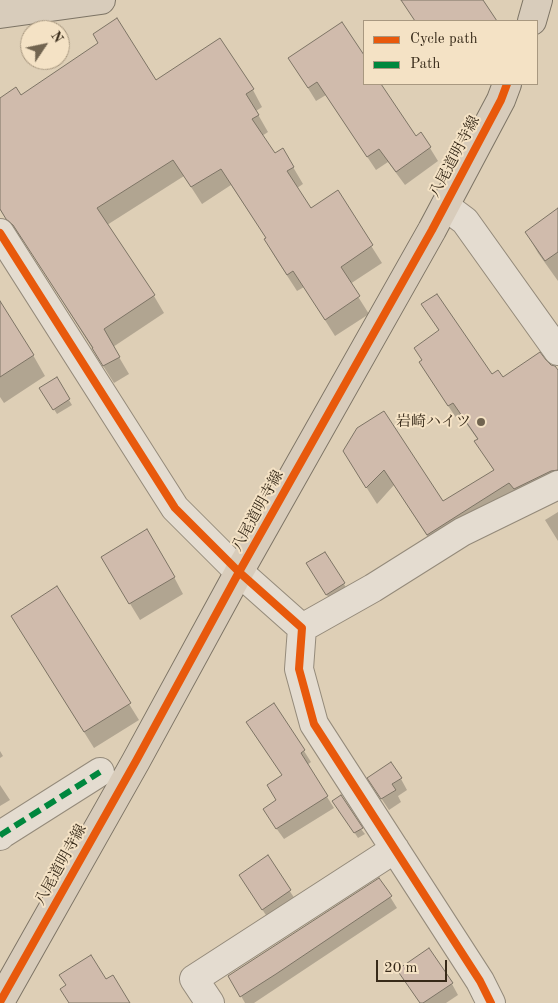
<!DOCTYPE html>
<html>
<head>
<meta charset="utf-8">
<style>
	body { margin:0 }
	#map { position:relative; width:558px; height:1003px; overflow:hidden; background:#decfb6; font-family:"Old Standard TT",serif }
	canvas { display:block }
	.legend { position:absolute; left:363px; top:20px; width:175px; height:65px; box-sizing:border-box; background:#f4e2c5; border:1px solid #a89880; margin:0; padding:6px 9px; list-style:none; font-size:15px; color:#372a19 }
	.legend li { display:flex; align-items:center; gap:10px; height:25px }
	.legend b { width:25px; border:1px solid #a89880 }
	.north { position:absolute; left:20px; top:20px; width:50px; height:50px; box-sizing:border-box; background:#f4e2c5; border:1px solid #a89880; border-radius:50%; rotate:56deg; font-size:14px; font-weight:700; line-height:20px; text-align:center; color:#372a19 }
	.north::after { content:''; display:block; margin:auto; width:18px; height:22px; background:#716450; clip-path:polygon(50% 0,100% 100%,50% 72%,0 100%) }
	.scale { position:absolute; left:376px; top:960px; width:71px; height:22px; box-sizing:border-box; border:2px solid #372a19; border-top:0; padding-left:6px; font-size:15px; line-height:18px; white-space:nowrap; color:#372a19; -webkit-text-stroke:4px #f4e2c5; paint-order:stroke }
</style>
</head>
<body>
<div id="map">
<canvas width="558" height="1003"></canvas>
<ul class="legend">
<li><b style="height:6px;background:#e8590c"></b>Cycle path</li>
<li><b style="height:6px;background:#00873e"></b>Path</li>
</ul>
<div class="north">N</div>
<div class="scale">20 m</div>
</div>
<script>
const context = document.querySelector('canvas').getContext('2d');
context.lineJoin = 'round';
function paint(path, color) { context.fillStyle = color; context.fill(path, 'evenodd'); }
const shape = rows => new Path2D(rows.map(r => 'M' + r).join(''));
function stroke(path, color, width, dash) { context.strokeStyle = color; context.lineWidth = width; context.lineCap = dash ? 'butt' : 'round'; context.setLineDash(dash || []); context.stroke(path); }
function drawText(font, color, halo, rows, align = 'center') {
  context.font = font + ' "Old Standard TT","Noto Serif JP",serif'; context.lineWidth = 4; context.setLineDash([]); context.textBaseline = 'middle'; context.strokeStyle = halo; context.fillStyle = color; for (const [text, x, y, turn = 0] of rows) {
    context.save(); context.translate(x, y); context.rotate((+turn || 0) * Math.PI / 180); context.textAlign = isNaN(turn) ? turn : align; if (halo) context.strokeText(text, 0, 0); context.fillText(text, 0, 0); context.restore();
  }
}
paint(shape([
	[409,0,482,0,495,21,415,21,404,3],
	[361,53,364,58,364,84,379,84,415,138,430,148,438,161,405,185,388,162,376,170,326,95,316,101,298,72],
	[156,81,253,90,262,107,256,111,268,132,262,136,274,155,293,167,303,184,297,188,311,210,337,192,382,263,350,284,369,314,335,336,304,287,297,291,275,257,265,240,267,239,231,185,202,204,184,176,107,225,154,296,164,313,113,347,129,374,114,383,25,242,18,236,0,210,0,99],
	[558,210,558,281,538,253,526,232],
	[0,304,33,355,45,376,4,403,0,397],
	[423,304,492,375,502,379,558,373,558,489,437,551,394,485,377,504,354,468,358,429,443,503,494,471,476,442,478,440,463,419,459,422,430,379,420,362,423,361,439,331],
	[56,379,72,405,57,414,41,389],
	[558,512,558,541,545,520],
	[112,574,174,577,183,594,140,620],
	[314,575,344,584,350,595,334,606],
	[57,588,139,720,94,748,22,633],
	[274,705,304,751,311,762,307,765,334,808,284,839,271,821,278,801,283,776,254,734],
	[0,751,3,756,0,758],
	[401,779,407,790,398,796,401,802,389,810,375,789],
	[0,785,10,800,0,806],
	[337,806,361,829,365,834,358,838],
	[267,857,297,902,270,921,247,887],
	[379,879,397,908,254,1003,245,1003,236,987],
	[405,981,452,984,458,995,446,1003,420,1003]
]), '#0003');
const building = shape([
	[401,0,483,0,497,21,415,21,401,0],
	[117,18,156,80,220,38,254,89,246,94,259,115,252,119,275,153,283,148,294,167,287,171,311,208,338,190,373,245,341,267,360,296,325,320,293,271,287,275,264,239,266,238,221,169,191,187,173,160,97,208,155,295,104,329,120,357,103,366,92,348,93,348,13,225,6,219,0,209,0,98,16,87,21,95,98,43,93,34,117,18],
	[342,22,364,55,364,84,381,84,416,136,421,132,431,147,396,172,379,149,367,157,317,82,308,88,288,58,342,22],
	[558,208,558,252,545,261,525,232,558,208],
	[437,294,492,374,498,370,503,377,540,352,546,360,551,365,555,366,558,370,558,470,551,471,514,489,509,483,427,535,384,470,366,488,343,451,357,428,384,411,443,501,494,470,474,441,478,439,453,403,448,406,419,362,422,360,414,348,439,330,421,304,437,294],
	[0,301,34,355,0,377,0,301],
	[57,377,70,399,53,410,39,388,57,377],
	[147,529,175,577,129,604,101,557,147,529],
	[325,552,345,583,326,595,306,563,325,552],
	[57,586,131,703,84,732,11,616,57,586],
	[274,703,305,750,301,753,328,796,276,829,263,809,276,800,267,785,282,775,246,722,274,703],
	[391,762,402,778,392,784,396,790,381,799,367,778,391,762],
	[341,795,363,828,354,833,332,801,341,795],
	[268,855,291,890,262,910,239,875,268,855],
	[379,878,392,896,276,974,240,997,228,976,379,878],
	[429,948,453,983,423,1003,420,1003,397,970,429,948],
	[91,955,106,979,113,975,130,1003,69,1003,60,989,66,985,59,975,91,955]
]);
paint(building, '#d0bbac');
stroke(building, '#7d7465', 1);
const minor = shape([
	[445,206,465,221,558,351],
	[0,233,175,508,239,572,302,628,299,669,314,724,480,981,491,1003],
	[302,628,373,588,462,532,558,485],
	[0,836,2,834,100,772],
	[210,1003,194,979,395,849]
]);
const major = shape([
	[0,14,101,0],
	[532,21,538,0],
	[0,1002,136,761,239,572,432,230,501,100,507,84]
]);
stroke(minor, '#948a7a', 30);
stroke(major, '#7d7465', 30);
stroke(minor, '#e4dcd0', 28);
stroke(major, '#d8ccbb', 28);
stroke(shape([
	[0,836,2,834,100,772]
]), '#00873e', 6, [12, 6]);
stroke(shape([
	[0,233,175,508,239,572,302,628,299,669,314,724,480,981,491,1003],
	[0,1002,136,761,239,572,432,230,501,100,507,84]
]), '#e8590c', 8);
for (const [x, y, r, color] of [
	[481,422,5,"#716450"]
]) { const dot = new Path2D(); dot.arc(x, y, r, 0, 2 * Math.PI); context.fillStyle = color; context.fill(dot); stroke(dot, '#f4e2c5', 2); }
drawText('15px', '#372a19', '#f4e2c5', [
	["八尾道明寺線",455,157,-62],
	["八尾道明寺線",258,511,-61],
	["八尾道明寺線",61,865,-61]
]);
drawText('15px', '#372a19', '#f4e2c5', [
	["岩崎ハイツ",471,422]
], 'right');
</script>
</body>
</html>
